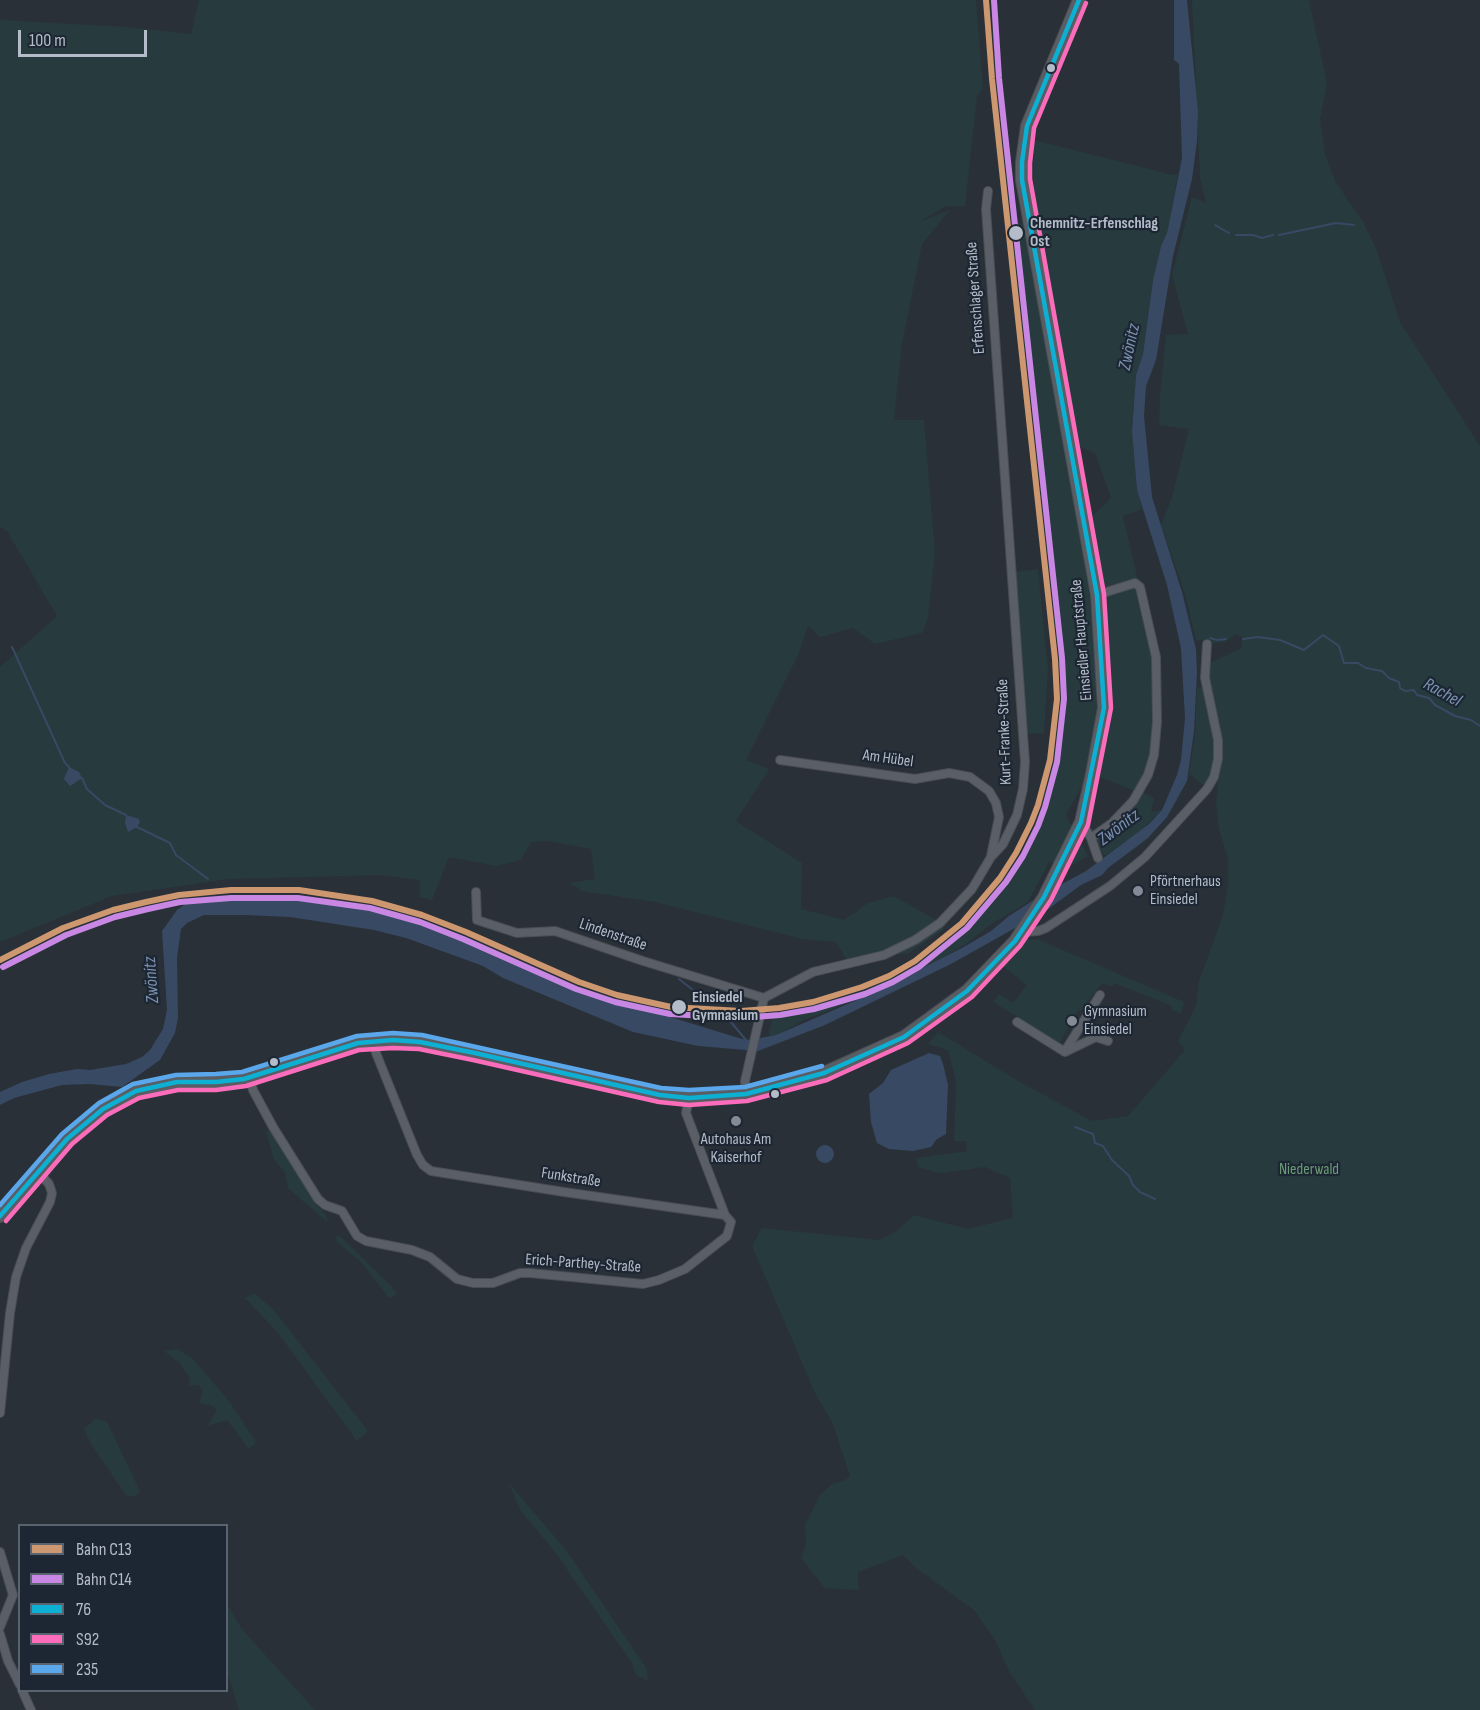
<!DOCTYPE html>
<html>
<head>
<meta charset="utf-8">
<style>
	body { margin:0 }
	#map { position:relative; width:1480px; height:1710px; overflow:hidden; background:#2a3038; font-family:"Sofia Sans Condensed",sans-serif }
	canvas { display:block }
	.legend { position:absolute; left:18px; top:1524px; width:210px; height:168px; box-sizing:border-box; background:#1d2633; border:2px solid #59626f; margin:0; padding:8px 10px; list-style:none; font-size:18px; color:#b4bcc9 }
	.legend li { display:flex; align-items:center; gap:12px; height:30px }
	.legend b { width:30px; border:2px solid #59626f }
	.scale { position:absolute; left:18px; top:30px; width:129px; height:27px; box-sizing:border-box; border:3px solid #b4bcc9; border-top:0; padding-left:8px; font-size:18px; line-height:21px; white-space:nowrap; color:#b4bcc9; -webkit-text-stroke:4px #1d2633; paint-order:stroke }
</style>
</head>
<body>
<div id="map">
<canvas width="1480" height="1710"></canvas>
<ul class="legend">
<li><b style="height:8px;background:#cd976f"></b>Bahn C13</li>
<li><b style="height:8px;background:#c787e3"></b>Bahn C14</li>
<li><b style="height:8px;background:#0dafd3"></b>76</li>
<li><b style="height:8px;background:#fb6dba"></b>S92</li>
<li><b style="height:8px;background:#5aa8eb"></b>235</li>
</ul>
<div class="scale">100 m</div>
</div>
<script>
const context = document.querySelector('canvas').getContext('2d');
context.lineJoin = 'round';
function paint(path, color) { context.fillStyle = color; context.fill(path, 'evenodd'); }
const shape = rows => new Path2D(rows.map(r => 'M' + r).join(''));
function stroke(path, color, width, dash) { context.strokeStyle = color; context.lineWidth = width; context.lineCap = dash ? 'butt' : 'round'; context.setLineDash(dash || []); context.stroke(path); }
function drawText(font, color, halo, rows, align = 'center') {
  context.font = font + ' "Sofia Sans Condensed",sans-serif'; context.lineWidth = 4.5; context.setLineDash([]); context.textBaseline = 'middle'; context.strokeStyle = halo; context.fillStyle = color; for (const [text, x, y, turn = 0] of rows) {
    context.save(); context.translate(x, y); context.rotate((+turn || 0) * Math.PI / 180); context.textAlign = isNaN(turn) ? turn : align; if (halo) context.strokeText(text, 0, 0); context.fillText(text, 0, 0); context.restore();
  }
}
paint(shape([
	[199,0,976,0,983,88,977,96,965,206,946,206,921,221,950,210,922,244,902,344,894,420,924,420,935,553,928,618,922,633,875,644,853,628,820,637,808,626,798,655,746,760,769,769,736,821,802,863,801,909,844,920,868,903,894,896,938,921,944,929,909,953,847,960,836,942,803,939,655,902,582,891,569,883,595,879,591,849,548,841,531,842,521,860,496,866,449,857,432,900,420,897,420,880,380,875,229,879,112,896,0,942,0,667,57,616,7,531,0,527,0,20,127,27,191,34],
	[1192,0,1309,0,1327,83,1320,120,1325,155,1335,181,1363,222,1376,248,1400,322,1480,446,1480,1710,1035,1710,1009,1671,995,1640,974,1610,916,1568,903,1555,858,1572,859,1590,825,1588,801,1558,806,1544,805,1525,820,1495,832,1484,844,1481,850,1476,833,1424,815,1393,752,1246,762,1228,879,1240,897,1231,914,1215,968,1229,1013,1218,1010,1178,985,1167,940,1173,918,1167,916,1158,967,1151,966,1141,954,1141,956,1081,948,1050,928,1044,938,1032,1020,1082,1092,1121,1128,1116,1185,1050,1178,1041,1196,1006,1199,981,1223,915,1228,884,1228,859,1219,829,1216,802,1220,768,1208,678,1209,663,1242,648,1242,637,1236,634,1225,642,1213,643,1206,639,1196,641,1185,594,1161,525,1172,497,1189,429,1159,425,1160,395,1166,335,1188,334,1172,275,1192,197,1206,203,1200,178],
	[1034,140,1173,175,1178,174,1167,233,1161,246,1153,280,1143,354,1136,375,1132,432,1137,490,1142,509,1123,516,1156,657,1154,755,1139,791,1154,798,1151,812,1162,810,1139,832,1105,856,1091,838,1138,792,1092,774,1104,708,1084,524,1111,498,1095,453,1065,440,1090,597,1100,708,1083,784,1066,815,1088,856,1071,866,1049,862,1028,902,991,924,966,944,943,958,867,996,804,1020,770,1039,769,1031,774,1015,830,1002,863,991,917,966,955,936,977,915,1014,869,1037,825,1052,782,1059,744,1063,700,1061,657,1031,391,1015,221,1025,225,1033,218],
	[1038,569,1048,670,1044,734,1027,733,1015,572],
	[1197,687,1205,688,1215,743,1213,770,1205,786,1189,774,1195,735],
	[1037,939,1184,1002,1181,1014,1171,1009,1172,1006,1114,983,1112,987,1104,984,1100,985,1081,1011,1078,1010,1060,1043,993,1002,999,994,1013,1003,1027,985,1002,966,1024,940],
	[271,1130,316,1204,326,1215,328,1223,288,1188,285,1172,274,1160,266,1131],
	[339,1235,392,1287,397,1294,389,1298,362,1263,337,1242,336,1237],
	[254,1293,273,1309,368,1431,357,1441,278,1333,245,1298],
	[178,1349,192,1358,229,1401,256,1442,249,1449,227,1420,207,1426,217,1410,211,1405,199,1403,203,1391,199,1385,189,1386,190,1379,180,1363,164,1351],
	[96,1418,107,1422,140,1491,134,1497,126,1495,91,1444,84,1429],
	[508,1482,566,1550,647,1669,648,1681,636,1675,632,1663,555,1552,521,1511],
	[227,1604,241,1628,315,1710,239,1710,227,1672]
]), '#273a3e');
paint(shape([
	[1174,0,1187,0,1198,111,1197,141,1192,179,1173,256,1156,360,1146,386,1144,416,1152,497,1182,592,1196,649,1197,673,1194,731,1187,781,1167,817,1148,838,1108,868,1102,875,1081,885,1047,910,951,964,825,1025,758,1051,698,1046,633,1032,503,978,483,966,406,938,374,930,290,917,245,915,204,915,187,923,181,929,177,958,178,1018,175,1033,160,1060,122,1087,90,1084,62,1085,14,1098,0,1105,0,1092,22,1082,49,1074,77,1069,90,1070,126,1064,142,1057,150,1050,163,1029,167,1010,162,931,177,910,193,898,274,896,323,899,371,907,420,920,464,936,576,988,615,1002,654,1012,742,1039,750,1040,776,1035,797,1026,875,992,962,948,991,931,1009,916,1040,896,1086,871,1149,824,1162,810,1177,775,1181,760,1185,718,1181,648,1167,585,1137,490,1132,432,1136,375,1143,354,1153,280,1161,246,1167,233,1182,158,1179,64,1174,60],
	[69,767,79,772,82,778,70,786,64,779],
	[126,815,139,819,140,822,137,827,128,832,125,823],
	[929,1053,940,1056,943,1064,948,1085,946,1134,937,1139,931,1147,913,1151,889,1149,877,1143,871,1122,869,1094,883,1083,891,1070],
	'816 1154a9 9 0 1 1 18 0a9 9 0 1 1-18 0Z'
]), '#384963');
stroke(shape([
	[1215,225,1229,233],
	[1236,235,1253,235,1262,238,1273,235],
	[1279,235,1336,223,1354,225],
	[1210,638,1217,640,1226,639],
	[1243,639,1258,637,1280,640,1304,650,1323,635,1339,646,1344,663,1358,663,1366,668,1382,671,1389,678,1399,682,1400,688,1405,691,1414,690,1417,695,1429,698,1435,705,1455,716,1471,720,1480,726],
	[12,647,65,763,69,767],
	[82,778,87,789,105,805,126,815],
	[137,827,170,843,176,855,208,879],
	[679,979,707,1001],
	[730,1021,746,1040],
	[1075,1127,1093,1134,1095,1143,1103,1146,1112,1160,1129,1176,1133,1185,1140,1192,1155,1199]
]), '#384963', 2);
const street = shape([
	[780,760,915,779,949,773,970,777,989,791,996,803,999,817,991,856],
	[1081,822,1091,838,1098,858],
	[1091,838,1112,823,1133,801,1148,775,1154,755,1157,722,1156,657,1140,587,1135,583,1097,595],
	[476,892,477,920,517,933,555,931,643,961,764,998],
	[1022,932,1038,931,1046,928,1110,886,1145,857,1207,789,1214,777,1218,759,1218,740,1205,678,1207,644],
	[1017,1022,1065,1052,1096,1037,1108,1041],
	[375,1041,376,1053,417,1155,423,1165,431,1171,564,1192,725,1215],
	[1065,1051,1100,995],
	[250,1078,253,1090,273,1127,318,1199,325,1205,342,1211,357,1236,366,1241,412,1250,430,1257,457,1279,473,1283,493,1283,520,1273,530,1273,643,1284,659,1280,685,1269,727,1236,731,1222,725,1215,686,1113,689,1098],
	[746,1094,745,1081,764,998,813,972,884,955,915,940,940,923,972,889,991,857,1003,844,1017,815,1023,789,1025,762,986,209,988,191],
	[0,1413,10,1313,16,1277,26,1248,50,1202,52,1193,49,1184,37,1171],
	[0,1552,13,1595,0,1627],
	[0,1634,8,1661,20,1685],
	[22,1690,31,1710]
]);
const secondary = shape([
	[0,1216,67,1139,103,1109,136,1091,177,1082,216,1082,244,1079,358,1043,393,1040,420,1042,475,1053,660,1095,689,1098,746,1094,824,1073,904,1037,967,991,1015,941,1044,897,1081,822,1092,774,1104,708,1097,595,1022,180,1022,162,1027,126,1079,0]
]);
stroke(street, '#484c53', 10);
stroke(secondary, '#484c53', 14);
stroke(street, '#5a5e66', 8);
stroke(secondary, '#595d64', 12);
stroke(shape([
	[0,1216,67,1139,103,1109,136,1091,177,1082,216,1082,244,1079,358,1043,393,1040,420,1042,475,1053,660,1095,689,1098,746,1094,824,1073,904,1037,967,991,1015,941,1044,897,1081,822,1104,708,1097,595,1022,180,1022,162,1027,126,1079,0]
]), '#0dafd3', 4.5);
stroke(shape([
	[6,1221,72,1144,107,1115,139,1098,178,1090,216,1090,246,1086,359,1050,393,1048,419,1049,473,1060,659,1102,689,1105,747,1101,827,1080,908,1043,972,997,1020,946,1051,900,1088,825,1111,708,1104,594,1030,179,1030,163,1034,128,1086,3]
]), '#fb6dba', 4.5);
stroke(shape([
	[0,1205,62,1134,99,1103,133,1084,176,1075,216,1074,242,1072,357,1036,393,1033,422,1035,661,1088,689,1090,745,1087,822,1066]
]), '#5aa8eb', 4.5);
stroke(shape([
	[0,960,63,928,113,910,146,902,179,895,231,890,299,890,372,901,422,915,466,932,579,982,617,995,671,1007,741,1011,779,1008,813,1002,862,987,889,976,915,961,962,923,1000,878,1016,853,1031,823,1038,805,1050,760,1057,699,1055,659,992,79,986,0]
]), '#cd976f', 6);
stroke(shape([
	[3,967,66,935,115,917,148,909,180,902,231,898,298,898,370,908,420,922,463,939,576,989,615,1002,670,1014,742,1018,780,1015,814,1009,865,994,893,982,919,967,967,928,1006,882,1023,856,1038,826,1045,807,1057,762,1064,699,1062,658,999,78,994,0]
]), '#c787e3', 6);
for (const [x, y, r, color] of [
	[1051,68,5,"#b4bcc9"],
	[1016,233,8,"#b4bcc9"],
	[1138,891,6,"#848b96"],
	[679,1007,8,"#b4bcc9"],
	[1072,1021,6,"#848b96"],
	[274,1062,5,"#b4bcc9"],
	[775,1094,5,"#b4bcc9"],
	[736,1121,6,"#848b96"]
]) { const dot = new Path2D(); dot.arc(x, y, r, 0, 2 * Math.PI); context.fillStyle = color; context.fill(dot); stroke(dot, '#1d2633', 2); }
drawText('bold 16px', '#b4bcc9', '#1d2633', [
	["Chemnitz-Erfenschlag",1030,224],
	["Ost",1030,242],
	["Einsiedel",692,998],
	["Gymnasium",692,1016]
], 'left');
drawText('16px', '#b4bcc9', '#1d2633', [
	["Erfenschlager Straße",976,298,-94],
	["Einsiedler Hauptstraße",1082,640,-95],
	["Kurt-Franke-Straße",1005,732,-92],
	["Am Hübel",888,759,8],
	["Lindenstraße",613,935,19],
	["Funkstraße",571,1178,9],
	["Erich-Parthey-Straße",583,1264,4]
]);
drawText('16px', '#b4bcc9', '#1d2633', [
	["Pförtnerhaus",1150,882],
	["Einsiedel",1150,900],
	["Gymnasium",1084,1012],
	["Einsiedel",1084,1030],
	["Autohaus Am",736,1140,"center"],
	["Kaiserhof",736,1158,"center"]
], 'left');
drawText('16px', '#6b9a76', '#1d2633', [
	["Niederwald",1309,1170]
]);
drawText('italic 18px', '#7c92b1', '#1d2633', [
	["Zwönitz",1130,347,-78],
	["Rachel",1442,693,29],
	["Zwönitz",1119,828,-37],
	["Zwönitz",152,980,-94]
]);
</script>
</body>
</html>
